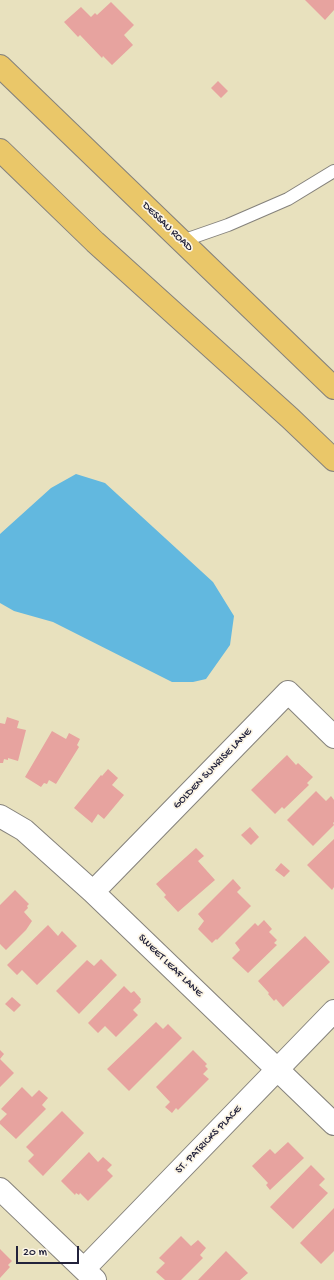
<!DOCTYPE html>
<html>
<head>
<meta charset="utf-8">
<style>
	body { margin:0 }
	#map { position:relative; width:334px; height:1280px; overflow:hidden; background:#e8e1be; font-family:"Gochi Hand",sans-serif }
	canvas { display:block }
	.scale { position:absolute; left:16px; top:1246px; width:63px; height:18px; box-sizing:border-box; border:2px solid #22223b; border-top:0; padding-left:5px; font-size:12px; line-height:14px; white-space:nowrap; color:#22223b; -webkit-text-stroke:3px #fcf5e5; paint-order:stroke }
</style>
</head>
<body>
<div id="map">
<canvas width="334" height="1280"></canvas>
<div class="scale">20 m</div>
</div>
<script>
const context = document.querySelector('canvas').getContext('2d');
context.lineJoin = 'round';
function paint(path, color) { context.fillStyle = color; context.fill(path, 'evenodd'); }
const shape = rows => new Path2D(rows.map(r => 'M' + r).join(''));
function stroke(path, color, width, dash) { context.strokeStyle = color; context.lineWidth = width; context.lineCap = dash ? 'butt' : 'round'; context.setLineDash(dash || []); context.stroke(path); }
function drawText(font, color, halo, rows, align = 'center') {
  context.font = font + ' "Gochi Hand",sans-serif'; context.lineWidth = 3.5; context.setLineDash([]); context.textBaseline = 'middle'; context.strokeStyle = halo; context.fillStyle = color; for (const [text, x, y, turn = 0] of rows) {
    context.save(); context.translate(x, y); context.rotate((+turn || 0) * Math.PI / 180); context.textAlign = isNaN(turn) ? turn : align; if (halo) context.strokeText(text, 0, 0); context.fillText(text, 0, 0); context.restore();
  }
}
paint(shape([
	[76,474,105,483,213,582,234,616,230,645,206,679,193,682,172,682,53,622,14,611,0,603,0,534,51,488]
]), '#62b8df');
paint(shape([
	[305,0,334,0,334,10,325,20],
	[111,2,134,25,124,35,133,45,112,65,103,56,102,58,80,35,78,37,64,22,81,7,91,17,95,13,97,15],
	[218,81,228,91,221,98,211,88],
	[7,717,19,721,17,728,26,730,18,761,8,758,8,760,4,759,3,763,0,763,0,723,5,724],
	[52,731,66,739,69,733,80,739,77,745,79,747,56,784,49,780,47,784,44,783,41,787,25,777],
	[287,755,296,765,298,763,313,777,307,783,309,785,284,809,282,807,275,814,251,790],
	[108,769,118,778,112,785,124,795,104,819,98,814,92,823,74,808,101,775,102,776],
	[316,791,326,801,331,796,334,800,334,822,333,823,334,825,313,846,287,820],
	[250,827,259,837,251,845,241,835],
	[334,839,334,887,332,890,307,865],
	[196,848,204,856,198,861,215,880,178,912,164,897,166,895,156,884],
	[281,863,290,871,284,877,275,870],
	[233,879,241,888,237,892,251,906,217,940,216,939,212,943,198,929,204,921,198,914],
	[15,890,29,904,27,906,28,908,24,912,32,921,26,930,6,950,0,944,0,905],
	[264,920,272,929,269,932,277,940,274,943,277,945,248,973,232,958,240,950,235,943,255,923,258,926],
	[48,925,58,936,62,931,77,946,37,985,22,970,17,975,7,965],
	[305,936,330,962,283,1007,276,999,274,1001,268,994,269,993,258,981],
	[101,959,117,975,79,1014,56,991,87,960,94,966],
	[124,986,131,993,134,991,141,999,140,1001,141,1002,133,1010,138,1015,116,1037,105,1026,98,1033,88,1023],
	[12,997,21,1005,14,1012,5,1004],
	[156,1022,163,1029,168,1024,182,1038,129,1091,107,1069],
	[0,1050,4,1054,0,1059,14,1073,0,1087],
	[193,1050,207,1064,205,1066,208,1069,203,1074,209,1079,178,1110,176,1108,172,1113,165,1107,170,1102,156,1087],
	[22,1087,32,1097,39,1090,48,1098,42,1105,46,1109,16,1139,0,1124,0,1121,7,1114,1,1109],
	[62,1111,84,1133,43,1176,28,1161,34,1155,26,1147],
	[288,1142,304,1158,270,1190,266,1185,268,1183,252,1166,270,1149,275,1154],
	[89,1152,98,1162,103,1157,112,1165,107,1170,113,1176,88,1201,80,1193,79,1195,76,1193,75,1195,61,1181],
	[311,1165,325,1179,319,1185,328,1193,293,1229,270,1207],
	[334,1208,334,1251,321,1264,300,1243],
	[181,1236,191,1246,198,1240,206,1248,200,1255,203,1258,181,1280,165,1280,156,1272,165,1263,159,1258],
	[0,1249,12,1261,8,1265,10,1267,0,1278],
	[226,1251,248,1273,240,1280,198,1280]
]), '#e7a39f');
const service = shape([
	[182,241,228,225,288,199,334,171]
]);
const minor = shape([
	[0,816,24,830,93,892,334,1124],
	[93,892,288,692,334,737],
	[0,1189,95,1280],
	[84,1269,334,1011]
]);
const primary = shape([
	[0,66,334,388],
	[0,150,95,242,290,418,334,460]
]);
stroke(service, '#85827c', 14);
stroke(minor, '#85827c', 24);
stroke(primary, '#85827c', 24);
stroke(service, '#fff', 12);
stroke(minor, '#fff', 22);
stroke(primary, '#eac769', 22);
drawText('11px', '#22223b', '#fcf5e5', [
	["DESSAU ROAD",167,227,44],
	["GOLDEN SUNRISE LANE",213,769,-46],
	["SWEET LEAF LANE",170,966,44],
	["ST. PATRICKS PLACE",209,1140,-46]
]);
</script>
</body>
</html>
